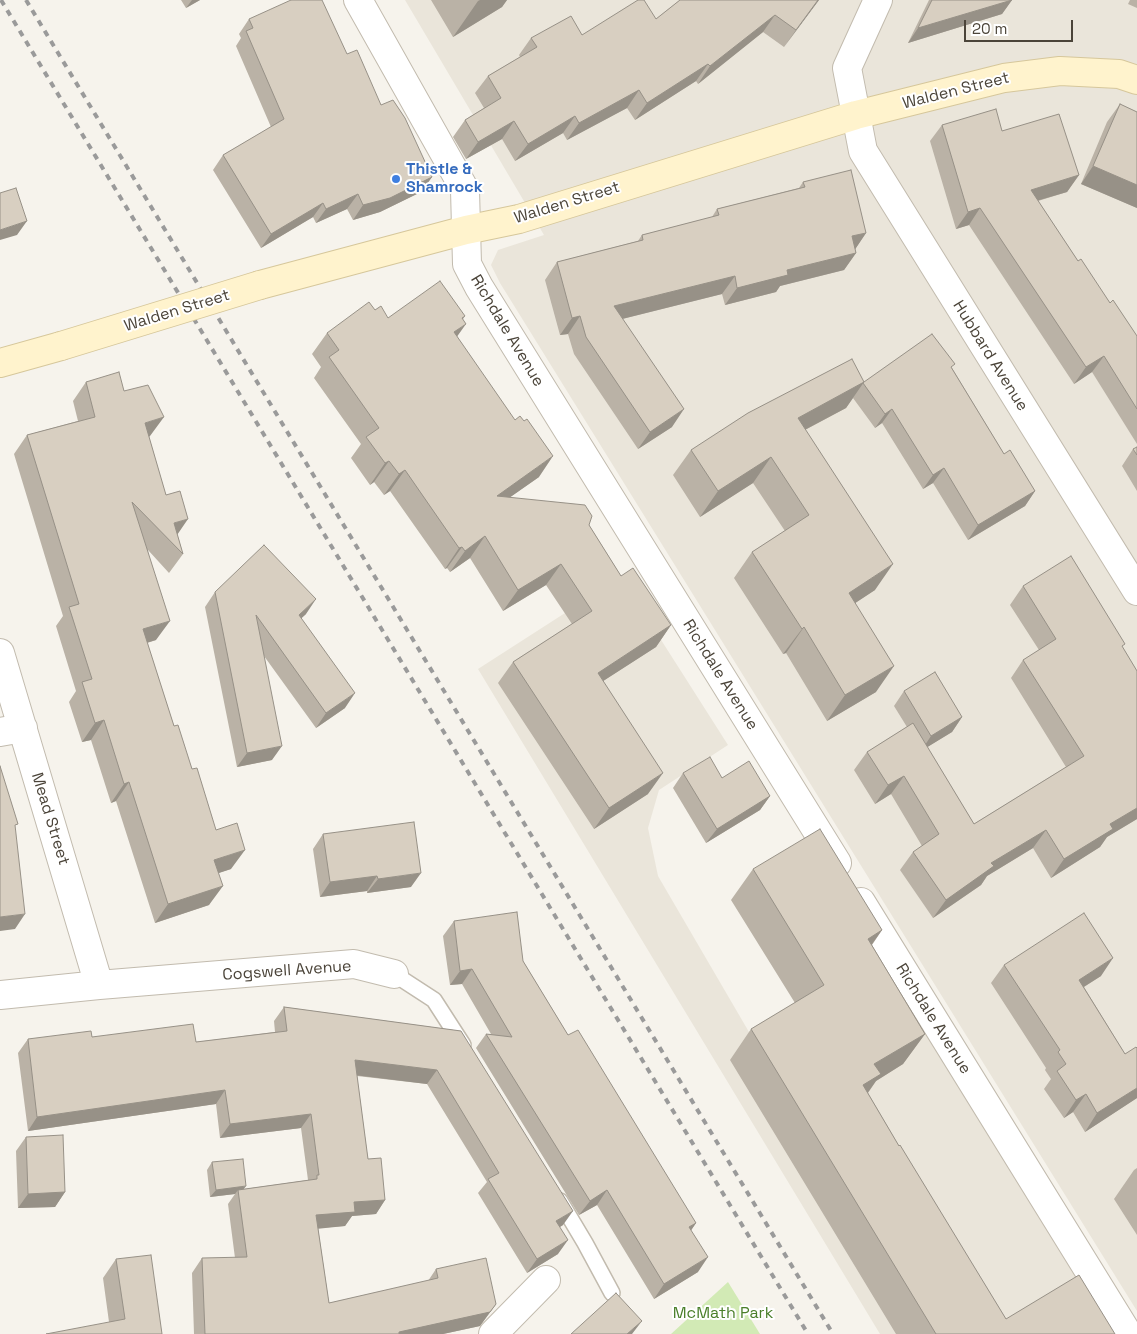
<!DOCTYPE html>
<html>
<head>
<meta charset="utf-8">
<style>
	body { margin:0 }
	#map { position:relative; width:1137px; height:1334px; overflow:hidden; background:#f6f3ec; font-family:"Space Grotesk",sans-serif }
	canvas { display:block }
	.scale { position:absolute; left:964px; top:20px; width:109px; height:22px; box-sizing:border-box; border:2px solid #4b4439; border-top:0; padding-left:6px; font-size:15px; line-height:18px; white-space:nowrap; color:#4b4439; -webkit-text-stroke:4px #fff; paint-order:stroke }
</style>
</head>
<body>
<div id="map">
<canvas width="1137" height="1334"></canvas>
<div class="scale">20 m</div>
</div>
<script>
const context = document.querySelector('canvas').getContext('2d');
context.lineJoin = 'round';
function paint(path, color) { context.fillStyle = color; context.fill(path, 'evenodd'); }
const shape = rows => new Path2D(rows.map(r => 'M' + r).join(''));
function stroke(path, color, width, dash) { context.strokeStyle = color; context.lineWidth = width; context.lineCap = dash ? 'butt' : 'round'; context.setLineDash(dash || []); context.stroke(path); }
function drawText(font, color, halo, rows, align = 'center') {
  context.font = font + ' "Space Grotesk",sans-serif'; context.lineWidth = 4; context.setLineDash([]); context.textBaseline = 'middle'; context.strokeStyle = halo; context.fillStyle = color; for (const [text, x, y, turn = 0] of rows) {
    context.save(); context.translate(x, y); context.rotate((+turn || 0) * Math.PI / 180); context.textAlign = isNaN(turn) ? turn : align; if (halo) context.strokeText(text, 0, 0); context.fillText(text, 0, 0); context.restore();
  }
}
paint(shape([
	[405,0,1137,0,1137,1311,500,283,491,265,498,250,544,235],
	[621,577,728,745,659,790,648,828,658,876,749,1032,771,1020,787,1037,891,974,1115,1334,880,1334,478,669]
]), '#eae5da');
paint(shape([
	[728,1282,760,1334,671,1334]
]), '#d2eab5');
const lane = shape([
	[394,974,434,1000,463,1045],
	[560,1201,585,1243,612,1293]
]);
const street = shape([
	[358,0,465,190,467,264,479,287,837,863],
	[878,0,847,68,863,151,1137,591],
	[0,653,99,985],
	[0,732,23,728],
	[861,902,1128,1334],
	[0,995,99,985,354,964,394,974],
	[493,1334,546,1280]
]);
const secondary = shape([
	[260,285,466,230,519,219,856,115,1004,78,1060,71,1119,74,1137,80],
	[0,363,61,346]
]);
stroke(lane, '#c2bbae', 18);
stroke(street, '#c2bbae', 30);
stroke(secondary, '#d6c79b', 30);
stroke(lane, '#fff', 15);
stroke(street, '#fff', 28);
stroke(secondary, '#fff3cd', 28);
stroke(shape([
	[1,0,808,1334],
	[26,0,833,1334]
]), '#9a9a9a', 4, [6, 6]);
const secondaryBridge = shape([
	[61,346,260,285]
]);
stroke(secondaryBridge, '#d6c79b', 30, []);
stroke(secondaryBridge, '#fff3cd', 28);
paint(shape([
	[181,0,200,0,186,8],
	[431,0,507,0,502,7,453,37],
	[680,0,819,0,784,47,763,32,698,84,696,81,635,120,627,108,567,140,563,133,515,161,502,139,466,159,453,137,465,120,484,108,475,93,488,76,520,57,519,55,531,38,582,35,656,19],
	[929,0,1012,0,1002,14,908,43],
	[1130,0,1137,0,1137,8,1128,4],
	[249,19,347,54,381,105,432,177,421,192,380,212,353,220,347,209,316,223,313,217,261,248,213,170,223,155,271,127,236,46,241,38,239,34],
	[1120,104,1137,112,1137,208,1081,184,1107,122],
	[942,125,1002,131,1079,175,1067,192,1038,201,1078,261,1110,303,1137,336,1137,444,1092,372,1074,384,969,225,956,229,930,141],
	[803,182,866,233,855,249,856,253,844,270,780,286,776,292,725,305,722,294,622,319,672,427,638,449,574,354,568,334,560,335,545,280,557,262,638,241,642,235,712,217,717,209,799,188],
	[375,310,388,318,463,320,457,336,539,477,510,497,589,525,621,576,671,625,656,647,603,681,648,794,594,829,498,683,513,662,572,624,546,585,503,611,470,558,450,572,447,568,445,569,390,491,384,495,374,482,370,485,351,458,361,444,314,378,321,367,312,354,327,333],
	[952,368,1004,454,1035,491,1025,506,968,540,933,483,923,489,882,423,875,428,853,398,846,408,805,430,875,590,855,603,876,692,827,721,786,653,783,654,734,578,752,552,785,531,753,483,700,517,673,475,691,450,864,382],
	[86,382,124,391,150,436,149,437,183,554,169,573,148,550,156,640,147,643,174,726,231,869,218,873,209,905,155,923,116,801,111,803,91,740,82,742,69,702,76,691,56,626,63,616,14,454,27,435,78,421,73,401],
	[1137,447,1137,491,1122,466,1133,449],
	[1023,586,1123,648,1137,671,1137,819,1107,837,1100,847,1051,878,1033,848,987,876,981,885,933,918,900,870,913,852,922,846,891,794,875,804,854,770,867,752,907,727,894,706,904,691,962,717,952,732,927,747,974,824,1066,767,1011,678,1023,660,1039,650,1010,605],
	[215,592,306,614,301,618,345,708,316,728,264,656,272,760,237,767,205,607],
	[683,773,722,778,770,796,760,810,706,843,673,788],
	[323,834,411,887,367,893,367,891,320,897,313,849],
	[753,869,882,930,872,945,925,1034,903,1064,876,1081,868,1093,899,1146,1006,1319,1115,1334,896,1334,730,1060,751,1029,795,1003,731,900],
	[454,921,523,961,568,1035,696,1223,691,1230,698,1272,654,1299,597,1205,579,1215,476,1048,486,1034,491,1034,462,984,450,985,443,936],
	[1004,965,1101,976,1084,987,1125,1054,1137,1048,1137,1098,1085,1132,1073,1112,1064,1118,1044,1089,1051,1079,1045,1070,1046,1068,991,983],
	[284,1007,461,1031,563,1225,560,1227,558,1254,527,1273,478,1193,487,1182,427,1084,357,1076,368,1159,385,1200,376,1214,352,1216,345,1226,318,1228,329,1303,428,1281,436,1269,496,1304,480,1326,443,1334,194,1334,192,1273,202,1258,235,1258,228,1204,235,1194,210,1197,207,1170,212,1162,244,1189,308,1180,301,1128,220,1138,216,1104,28,1131,18,1053,28,1039,92,1037,196,1042,275,1032,274,1021],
	[26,1137,65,1192,55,1207,18,1208,16,1151],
	[1137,1168,1137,1235,1114,1199,1134,1170],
	[116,1259,162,1334,109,1322,103,1278]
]), '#bab2a6');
paint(shape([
	[192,0,200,0,186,8],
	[480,0,507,0,502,7,453,37,478,1],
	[818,0,819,0,784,47,796,30],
	[1012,0,1002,14,908,43,918,28],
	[775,15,763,32,698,84,710,66],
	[708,64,696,81,635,120,647,103],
	[639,90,627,108,567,140,579,123],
	[575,116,563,133,515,161,528,144],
	[514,121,502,139,466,159,478,142],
	[1093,166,1137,185,1137,208,1081,184],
	[1079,175,1067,192,1019,206,1031,190],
	[432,177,421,192,380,212,353,220,363,205],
	[358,194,347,209,316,223,326,209],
	[323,203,313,217,261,248,271,234],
	[980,208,969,225,956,229,968,212],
	[27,221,17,235,0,240,0,230],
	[866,233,854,251,852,236],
	[856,253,844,270,780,286,776,292,725,305,737,288,787,270],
	[735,276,722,294,602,324,614,306],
	[465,316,454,332,466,324,451,345,439,353,462,318],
	[580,316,568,334,560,335,572,318],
	[1104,356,1092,372,1074,384,1086,367],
	[864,382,846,408,780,443,798,418],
	[684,409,672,427,638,449,650,432],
	[892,409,882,423,875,428,885,414],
	[164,417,150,436,131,442,145,423],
	[553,456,539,477,482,517,497,496],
	[771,457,753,483,700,517,718,491],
	[389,461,374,482,370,485,385,463],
	[944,468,933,483,923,489,933,475],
	[405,470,390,491,384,495,399,474],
	[1035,491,1025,506,968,540,978,525],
	[188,519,175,538,174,523],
	[485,536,470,558,450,572,465,551],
	[462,547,447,568,445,569,459,548],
	[561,564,546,585,503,611,518,590],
	[893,564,875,590,831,619,849,593],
	[316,599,306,614,289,630,299,615],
	[170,621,156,640,129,648,143,629],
	[671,625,656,647,583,694,598,673],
	[804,627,786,653,783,654,802,629],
	[894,666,876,692,827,721,845,695],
	[355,693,345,708,316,728,326,713],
	[962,717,952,732,921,751,931,736],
	[104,720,91,740,82,742,95,723],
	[282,746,272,760,237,767,247,753],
	[663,773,648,794,594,829,609,808],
	[904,776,891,794,875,804,888,785],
	[129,782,116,801,111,803,124,784],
	[770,796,760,810,706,843,717,829],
	[1137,808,1137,819,1107,837,1100,847,1051,878,1064,859,1110,824],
	[1046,830,1033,848,987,876,981,885,933,918,946,900,991,863],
	[245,850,231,869,201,879,214,860],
	[421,873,411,887,367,893,378,879],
	[377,876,367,891,320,897,330,882],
	[223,886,209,905,155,923,168,904],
	[25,914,15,929,0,931,0,917],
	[882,930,860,961,868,939],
	[1113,958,1101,976,1066,998,1079,980],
	[472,969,462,984,450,985,460,971],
	[925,1034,903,1064,876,1081,859,1105,841,1116,874,1064],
	[355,1060,437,1070,427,1084,346,1074],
	[1137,1088,1137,1098,1085,1132,1097,1113],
	[225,1090,216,1104,28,1131,37,1117],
	[1086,1094,1073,1112,1064,1118,1076,1100],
	[311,1114,301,1128,220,1138,230,1124],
	[246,1186,241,1193,238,1190,235,1194,210,1197,216,1190],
	[607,1190,597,1205,579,1215,590,1201],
	[65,1192,55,1207,18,1208,28,1194],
	[385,1200,376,1214,352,1216,345,1226,306,1230,316,1215,354,1202],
	[573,1211,563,1225,547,1235,556,1221],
	[696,1223,686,1238,689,1227],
	[568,1240,558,1254,527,1273,537,1259],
	[708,1257,698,1272,654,1299,664,1284],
	[496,1304,480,1326,443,1334,397,1334,399,1332],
	[642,1321,632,1334,627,1334]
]), '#979187');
const building = shape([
	[291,0,322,0,347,54,357,50,381,105,393,100,405,118,432,177,390,198,363,205,358,194,326,209,323,203,271,234,223,155,284,119,246,31,253,28,249,19,291,0],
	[638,0,644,0,656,19,680,0,818,0,796,30,775,15,710,66,708,64,647,103,639,90,579,123,575,116,528,144,514,121,478,142,465,120,501,98,488,76,537,47,531,38,571,16,582,35,638,0],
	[932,0,1012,0,918,28,932,0],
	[1120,104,1137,112,1137,185,1093,166,1120,104],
	[996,109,1002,131,1059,114,1079,175,1031,190,1078,261,1081,259,1110,303,1113,300,1137,336,1137,409,1104,356,1086,367,980,208,968,212,942,125,996,109],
	[851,170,866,233,852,236,856,253,787,270,788,275,737,288,735,276,614,306,684,409,650,432,586,337,580,316,572,318,557,262,643,240,642,235,719,215,717,209,805,187,803,182,851,170],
	[16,188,27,221,0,230,0,193,16,188],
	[440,281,465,316,462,318,466,324,454,332,515,420,520,416,524,421,527,419,553,456,497,496,585,505,592,516,589,525,621,576,633,568,671,625,598,673,663,773,609,808,513,662,592,611,561,564,518,590,485,536,465,551,462,547,459,548,405,470,399,474,389,461,385,463,366,437,379,428,329,357,339,350,327,333,369,302,375,310,381,306,388,318,440,281],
	[932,334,955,364,951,367,1004,454,1010,450,1035,491,978,525,944,468,933,475,892,409,885,414,863,383,864,382,932,334],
	[852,359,864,382,798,418,893,564,849,593,894,666,845,695,804,627,802,629,752,552,809,515,771,457,718,491,691,450,748,413,852,359],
	[119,372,124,391,148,385,164,417,145,423,166,495,180,491,188,519,174,523,183,554,132,502,170,621,143,629,174,726,178,725,192,769,197,768,216,830,237,823,245,850,214,860,223,886,168,904,129,782,124,784,104,720,95,723,82,682,92,679,69,607,79,604,27,435,95,417,86,382,119,372],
	[1137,447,1137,455,1133,449,1137,447],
	[264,545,316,599,299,615,355,693,326,713,256,615,282,746,247,753,215,592,264,545],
	[1071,556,1125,644,1122,646,1137,671,1137,808,1110,824,1113,829,1064,859,1046,830,991,863,994,866,946,900,913,852,939,834,904,776,888,785,867,752,913,723,974,824,1084,756,1023,660,1056,639,1023,586,1071,556],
	[935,672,962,717,931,736,904,691,935,672],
	[710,757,722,778,749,761,770,796,717,829,683,773,710,757],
	[0,766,18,824,15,825,25,914,0,917,0,766],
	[414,822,421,873,378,879,377,876,330,882,323,834,414,822],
	[820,829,882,930,868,939,925,1034,874,1064,881,1074,863,1085,899,1146,900,1145,1006,1319,1079,1275,1115,1334,936,1334,751,1029,824,985,753,869,820,829],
	[517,912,523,961,568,1035,578,1030,696,1223,689,1227,708,1257,664,1284,607,1190,590,1201,486,1034,512,1037,472,969,460,971,454,921,517,912],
	[1084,913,1113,958,1079,980,1125,1054,1136,1047,1137,1048,1137,1088,1097,1113,1086,1094,1076,1100,1057,1071,1066,1064,1058,1052,1060,1050,1004,965,1084,913],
	[284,1007,461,1031,573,1211,556,1221,568,1240,537,1259,488,1179,499,1173,437,1070,355,1060,368,1159,381,1158,385,1200,354,1202,355,1212,316,1215,329,1303,438,1278,436,1269,486,1258,496,1304,490,1312,399,1332,399,1334,205,1334,202,1258,247,1257,238,1190,317,1179,317,1175,319,1175,311,1114,230,1124,225,1090,37,1117,28,1039,91,1031,92,1037,193,1024,196,1042,287,1031,284,1007],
	[63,1135,65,1192,28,1194,26,1137,63,1135],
	[243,1159,246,1186,216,1190,212,1162,243,1159],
	[151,1255,162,1334,46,1334,125,1319,116,1259,151,1255],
	[616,1293,642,1321,627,1334,571,1334,616,1293]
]);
paint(building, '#d8cfc1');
stroke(building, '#979187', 1);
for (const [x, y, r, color] of [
	[396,179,5,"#3f7fe0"]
]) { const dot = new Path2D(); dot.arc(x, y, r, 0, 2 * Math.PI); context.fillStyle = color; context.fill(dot); stroke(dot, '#fff', 2); }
drawText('16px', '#4b4439', '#fff', [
	["Walden Street",956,91,-14],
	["Walden Street",567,203,-17],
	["Walden Street",177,311,-17],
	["Richdale Avenue",507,331,59],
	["Hubbard Avenue",990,356,58],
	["Richdale Avenue",720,675,58],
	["Mead Street",50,819,73],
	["Cogswell Avenue",287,971,-4],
	["Richdale Avenue",933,1019,58]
]);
drawText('bold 16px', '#366cbe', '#fff', [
	["Thistle &",406,170],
	["Shamrock",406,188]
], 'left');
drawText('16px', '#4a7f2a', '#fff', [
	["McMath Park",723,1314]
]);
</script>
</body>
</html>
